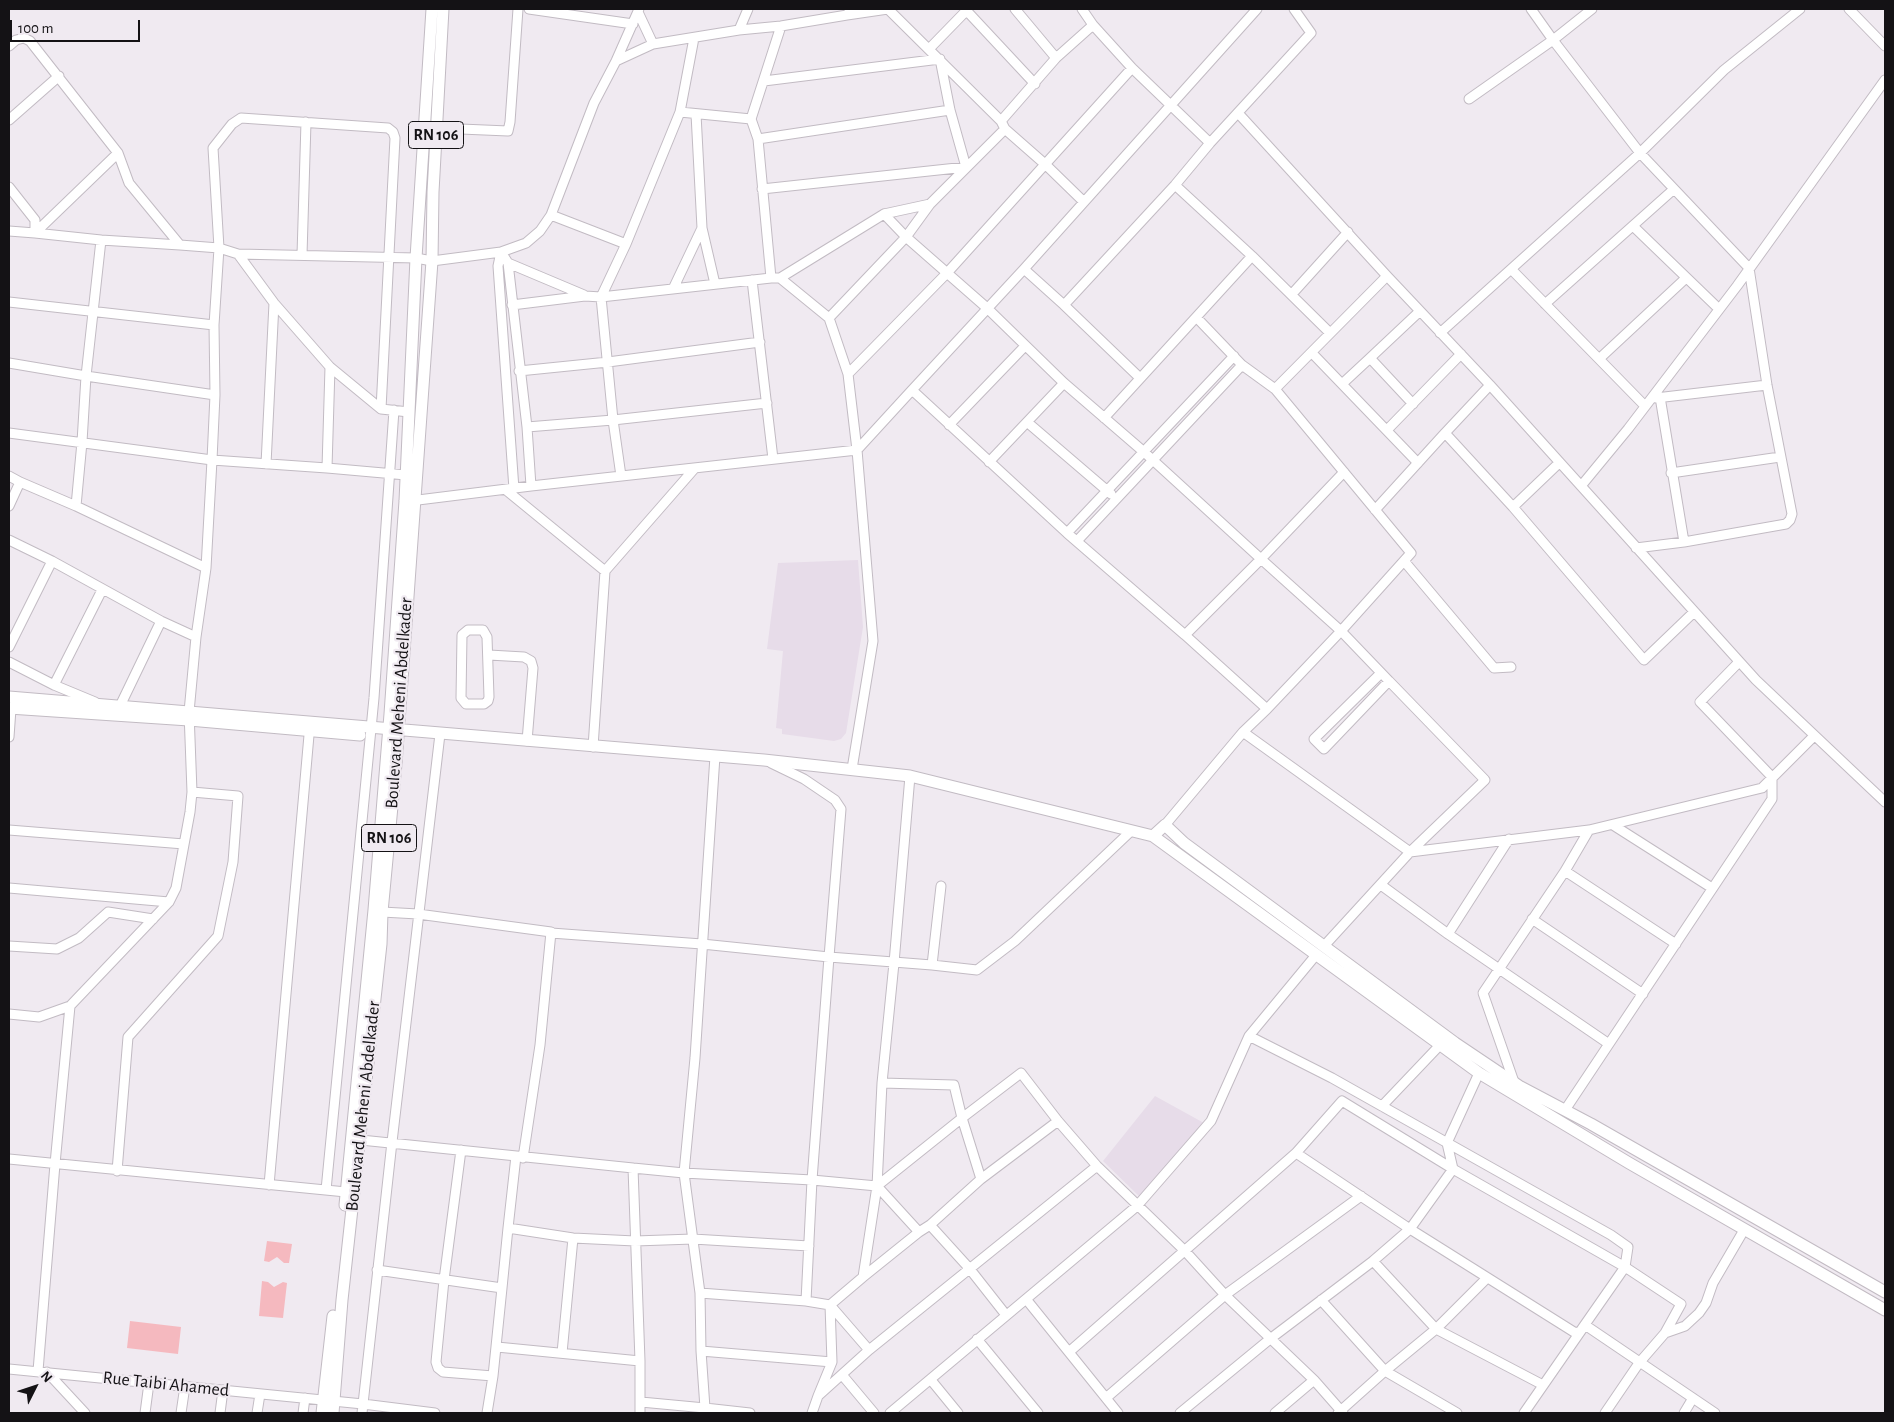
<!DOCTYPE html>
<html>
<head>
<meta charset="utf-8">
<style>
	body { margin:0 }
	#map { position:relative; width:1894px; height:1422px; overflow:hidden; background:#f0eaf1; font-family:"Alegreya Sans",sans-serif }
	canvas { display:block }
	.frame { position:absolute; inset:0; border:10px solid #141215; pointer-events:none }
	.north { position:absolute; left:10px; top:1362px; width:50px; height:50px; -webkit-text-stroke:4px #f0eaf1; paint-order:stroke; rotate:49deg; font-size:14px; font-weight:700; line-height:20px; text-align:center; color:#141215 }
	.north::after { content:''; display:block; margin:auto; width:18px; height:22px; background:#141215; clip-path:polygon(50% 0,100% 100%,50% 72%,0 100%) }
	.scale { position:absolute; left:10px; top:20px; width:130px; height:22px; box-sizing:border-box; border:2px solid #141215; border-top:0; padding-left:6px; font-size:15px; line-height:18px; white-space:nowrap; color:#141215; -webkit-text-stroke:4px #f0eaf1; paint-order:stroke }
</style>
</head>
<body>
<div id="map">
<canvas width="1894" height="1422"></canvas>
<div class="frame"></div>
<div class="north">N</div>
<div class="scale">100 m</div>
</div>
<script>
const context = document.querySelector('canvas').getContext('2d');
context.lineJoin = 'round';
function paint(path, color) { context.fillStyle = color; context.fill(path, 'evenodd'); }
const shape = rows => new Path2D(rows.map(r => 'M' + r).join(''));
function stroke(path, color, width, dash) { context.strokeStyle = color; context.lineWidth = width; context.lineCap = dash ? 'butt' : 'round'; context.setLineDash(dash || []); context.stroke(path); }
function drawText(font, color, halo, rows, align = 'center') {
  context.font = font + ' "Alegreya Sans",sans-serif'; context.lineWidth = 4.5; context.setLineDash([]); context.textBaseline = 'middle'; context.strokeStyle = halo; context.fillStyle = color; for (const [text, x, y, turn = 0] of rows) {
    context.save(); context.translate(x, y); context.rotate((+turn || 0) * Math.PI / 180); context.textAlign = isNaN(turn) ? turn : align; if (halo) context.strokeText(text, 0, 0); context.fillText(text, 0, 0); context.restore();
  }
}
paint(shape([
	[858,560,863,627,846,733,841,739,834,741,782,734,782,729,776,728,783,651,767,649,778,563],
	[1155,1096,1204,1123,1144,1201,1103,1161]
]), '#e7dce9');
paint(shape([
	[267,1241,292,1244,289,1263,284,1263,277,1257,269,1262,264,1261],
	[262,1281,268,1282,274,1287,283,1282,287,1283,283,1318,259,1316],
	[130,1321,181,1327,178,1354,127,1348]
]), '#f5b9bf');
const minor = shape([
	[529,9,633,24],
	[851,9,847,15,888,9],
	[888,9,1001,121,1005,129,1046,165,1084,202],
	[965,9,1035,84],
	[1015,9,1056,58],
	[1082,9,1093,25,1132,68,1210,143],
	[1531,9,1553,40,1640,153,1749,268,1767,385,1792,514,1790,520,1786,524,1684,542,1636,548],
	[1849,9,1885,46],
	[781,26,751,119,758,139,771,278,780,278,829,318,848,374,857,450,873,641,852,769],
	[739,30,748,9],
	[694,38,680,112,751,119],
	[653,44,739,30,781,26,847,15],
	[9,46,16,40,24,38,30,41,118,153,129,183,180,245,219,248,238,254,416,258,432,261,501,252,526,243,540,231,551,215,594,103,616,61,639,9],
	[929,49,966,11],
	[616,61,653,44,638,12],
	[1469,99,1553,40,1592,9],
	[1238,113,1387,276,1490,385,1756,680,1885,802],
	[696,114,702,228,715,284],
	[9,120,59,76],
	[1001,121,1056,58,1093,25],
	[437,128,508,131,510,122,518,9],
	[758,139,950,110],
	[1175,185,1252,256,1330,333],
	[9,187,35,220,35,233,101,240,180,245],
	[762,189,966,167,950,110,940,59,764,81],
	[884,214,930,204],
	[551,215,626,244],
	[1633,226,1719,309],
	[9,231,35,233,118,153],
	[501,252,498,266,514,489],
	[501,252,508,263,527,427,531,486],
	[238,254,274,303,330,367,381,409,409,412],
	[302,255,306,122],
	[508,263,584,295],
	[1024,269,1064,305],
	[1512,270,1645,406],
	[780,278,884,214,906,237,987,308,1064,383,1144,452,1261,559,1344,472],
	[752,280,773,459],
	[673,289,702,228],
	[1292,294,1348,232],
	[9,302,214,325],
	[1545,304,1674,189],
	[512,305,585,296,601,297,771,278],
	[829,318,906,237,930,204,1005,129],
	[1197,318,1242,365,1275,389,1411,553,1341,631,1389,681,1324,749,1314,739,1381,673],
	[1440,333,1640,153,1724,70,1800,9],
	[1312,353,1418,463],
	[1599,359,1686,278],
	[9,363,86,376,215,395],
	[519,371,608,362,760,342],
	[848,374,947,273,1132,68],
	[1140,378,1064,305,1175,185,1210,143,1311,33,1294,9],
	[1342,384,1370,358],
	[1275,389,1387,276],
	[912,390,1024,269,1257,9],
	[1660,397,1684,542],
	[1656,398,1767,385],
	[1413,404,1370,358,1420,311],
	[1104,418,1252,256],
	[1027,422,1111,494],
	[949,425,1025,346],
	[527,427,613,420,767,403],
	[1387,430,1461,354],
	[9,433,212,460,327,468,406,475],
	[1445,433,1490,385],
	[989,462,1064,383],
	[266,464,274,303],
	[327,468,330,367],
	[1671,473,1780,457],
	[9,476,20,482,9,506],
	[621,476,613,420,601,297,626,244,680,112],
	[20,482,76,506,206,568],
	[1581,486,1628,429,1737,286,1885,80],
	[506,490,605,571,695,468],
	[410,501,531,486,857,450,912,390,1067,533,1185,635],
	[76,506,82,442,86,376,101,240],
	[1513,507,1559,463],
	[1375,510,1445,433,1513,507,1644,660,1694,612],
	[1067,533,1234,356],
	[9,540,52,561,161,621,196,637],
	[1077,541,1242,365],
	[1404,561,1494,668,1511,667],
	[468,630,483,630,487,637,489,697,488,701,484,704,466,704,461,698,462,635,468,630],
	[9,647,52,561],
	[489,655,524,657,531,661,533,668,527,741],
	[9,662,54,685,95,702],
	[54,685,102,590],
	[120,706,161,621],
	[1243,732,1410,852,1589,830,1762,788,1814,736],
	[9,737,11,709],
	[593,747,605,571],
	[771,763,804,779,835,800,841,809,829,957,932,965,941,886],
	[1165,825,1243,732,1267,709,1341,631,1261,559,1185,635,1267,709],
	[1613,825,1712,888],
	[9,830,184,844],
	[1565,871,1676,944],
	[1381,885,1448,934,1609,1044],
	[9,888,169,902],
	[382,912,418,914,551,932,540,1045,523,1158],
	[1532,919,1643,994],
	[551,933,702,944,829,957,812,1180,684,1173,700,1293,701,1351,832,1362],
	[1448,934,1509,839],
	[9,946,57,949,79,938,108,912,153,919],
	[1324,946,1410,852,1485,780,1389,681],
	[932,965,977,970,1015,941,1131,831],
	[9,1014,39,1017,70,1006,169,902,176,888,190,812,192,792,189,712,196,637,206,568,212,460,215,395,214,325,219,248,213,148,232,124,241,118,388,128,393,132,395,138,381,409],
	[1249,1036,1332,1078,1611,1235,1628,1247,1625,1267,1579,1333,1574,1332,1410,1229,1296,1153],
	[1514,1082,1483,993,1565,871,1589,830],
	[882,1083,894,963,910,776],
	[1382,1106,1440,1045],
	[1565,1110,1772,799,1772,777,1700,702,1739,662],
	[361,1140,633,1168,640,1361,640,1413],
	[461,1150,444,1280,436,1362,438,1368,443,1372,493,1376,487,1413],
	[9,1159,346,1192],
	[633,1168,684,1173,695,1058,715,756],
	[117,1171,128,1037,218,936,233,862,238,796,192,792],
	[981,1179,1058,1121],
	[812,1180,877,1186,863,1277,830,1305,806,1301,812,1180],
	[269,1185,310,724],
	[877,1186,962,1118,981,1179,930,1225,919,1232],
	[326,1190,374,698,394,410],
	[930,1225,969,1268,1006,1315],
	[508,1228,516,1156],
	[1373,1261,1436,1329,1543,1385],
	[377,1270,502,1288,508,1228,573,1238,635,1241,693,1239,809,1246],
	[863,1277,919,1232,877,1186,882,1083,954,1085,962,1118,1021,1073,1058,1121,1097,1166,1185,1251,1225,1295,1314,1380,1343,1413],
	[700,1293,806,1301],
	[1026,1299,1118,1413],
	[1321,1300,1385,1371,1457,1413],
	[1665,1333,1685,1326,1699,1313,1706,1303,1713,1283,1744,1230],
	[977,1339,1038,1413],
	[497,1347,640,1361],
	[869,1350,1097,1166],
	[1069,1352,1296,1153,1342,1101,1453,1169,1625,1267,1681,1304,1665,1333,1639,1363,1605,1413],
	[562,1353,573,1238],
	[9,1369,363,1404,435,1413],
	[38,1371,55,1164,70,1006],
	[47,1372,85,1413],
	[493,1376,502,1288],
	[843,1376,874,1413],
	[931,1380,958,1413],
	[1106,1398,1225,1295,1361,1196],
	[641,1402,705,1408,701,1351],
	[705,1408,750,1413],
	[145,1413,149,1383],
	[181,1413,185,1386],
	[220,1413,223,1390],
	[257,1413,260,1394],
	[303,1413,305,1398],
	[362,1413,392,1142,440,734],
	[812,1413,818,1396,832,1362,830,1305,869,1350,818,1396],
	[890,1413,1137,1206,1211,1121,1249,1036,1316,955],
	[1180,1413,1270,1339,1373,1261,1410,1229,1453,1169,1447,1143,1479,1073],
	[1275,1413,1314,1380],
	[1338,1413,1385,1371,1436,1329,1487,1278],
	[1524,1413,1585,1325,1715,1413],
	[1684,1413,1693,1398]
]);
const major = shape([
	[9,697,764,760,910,776,1153,836,1479,1073,1629,1163,1885,1310],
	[9,708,189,720,360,735],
	[1153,836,1165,825,1184,843,1455,1043,1519,1086,1591,1124,1885,1292],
	[345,1205,374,910,390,714,405,501,416,258,432,9],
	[322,1413,333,1316],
	[333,1413,342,1300,381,944,382,912,396,764,432,261,433,192,443,9]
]);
stroke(minor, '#c2bbc3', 11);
stroke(major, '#c2bbc3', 13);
stroke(minor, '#fff', 9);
stroke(major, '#fff', 11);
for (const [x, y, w] of [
	[436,135,55],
	[389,838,55]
]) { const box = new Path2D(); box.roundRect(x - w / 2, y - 13.5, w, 27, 4); context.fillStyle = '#f0eaf1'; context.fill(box); stroke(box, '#141215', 1); }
drawText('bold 16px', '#141215', null, [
	["RN 106",436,135],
	["RN 106",389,838]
]);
drawText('18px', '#141215', '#f0eaf1', [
	["Boulevard Meheni Abdelkader",399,703,-86],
	["Boulevard Meheni Abdelkader",363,1106,-84],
	["Rue Taibi Ahamed",166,1384,6]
]);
</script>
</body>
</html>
